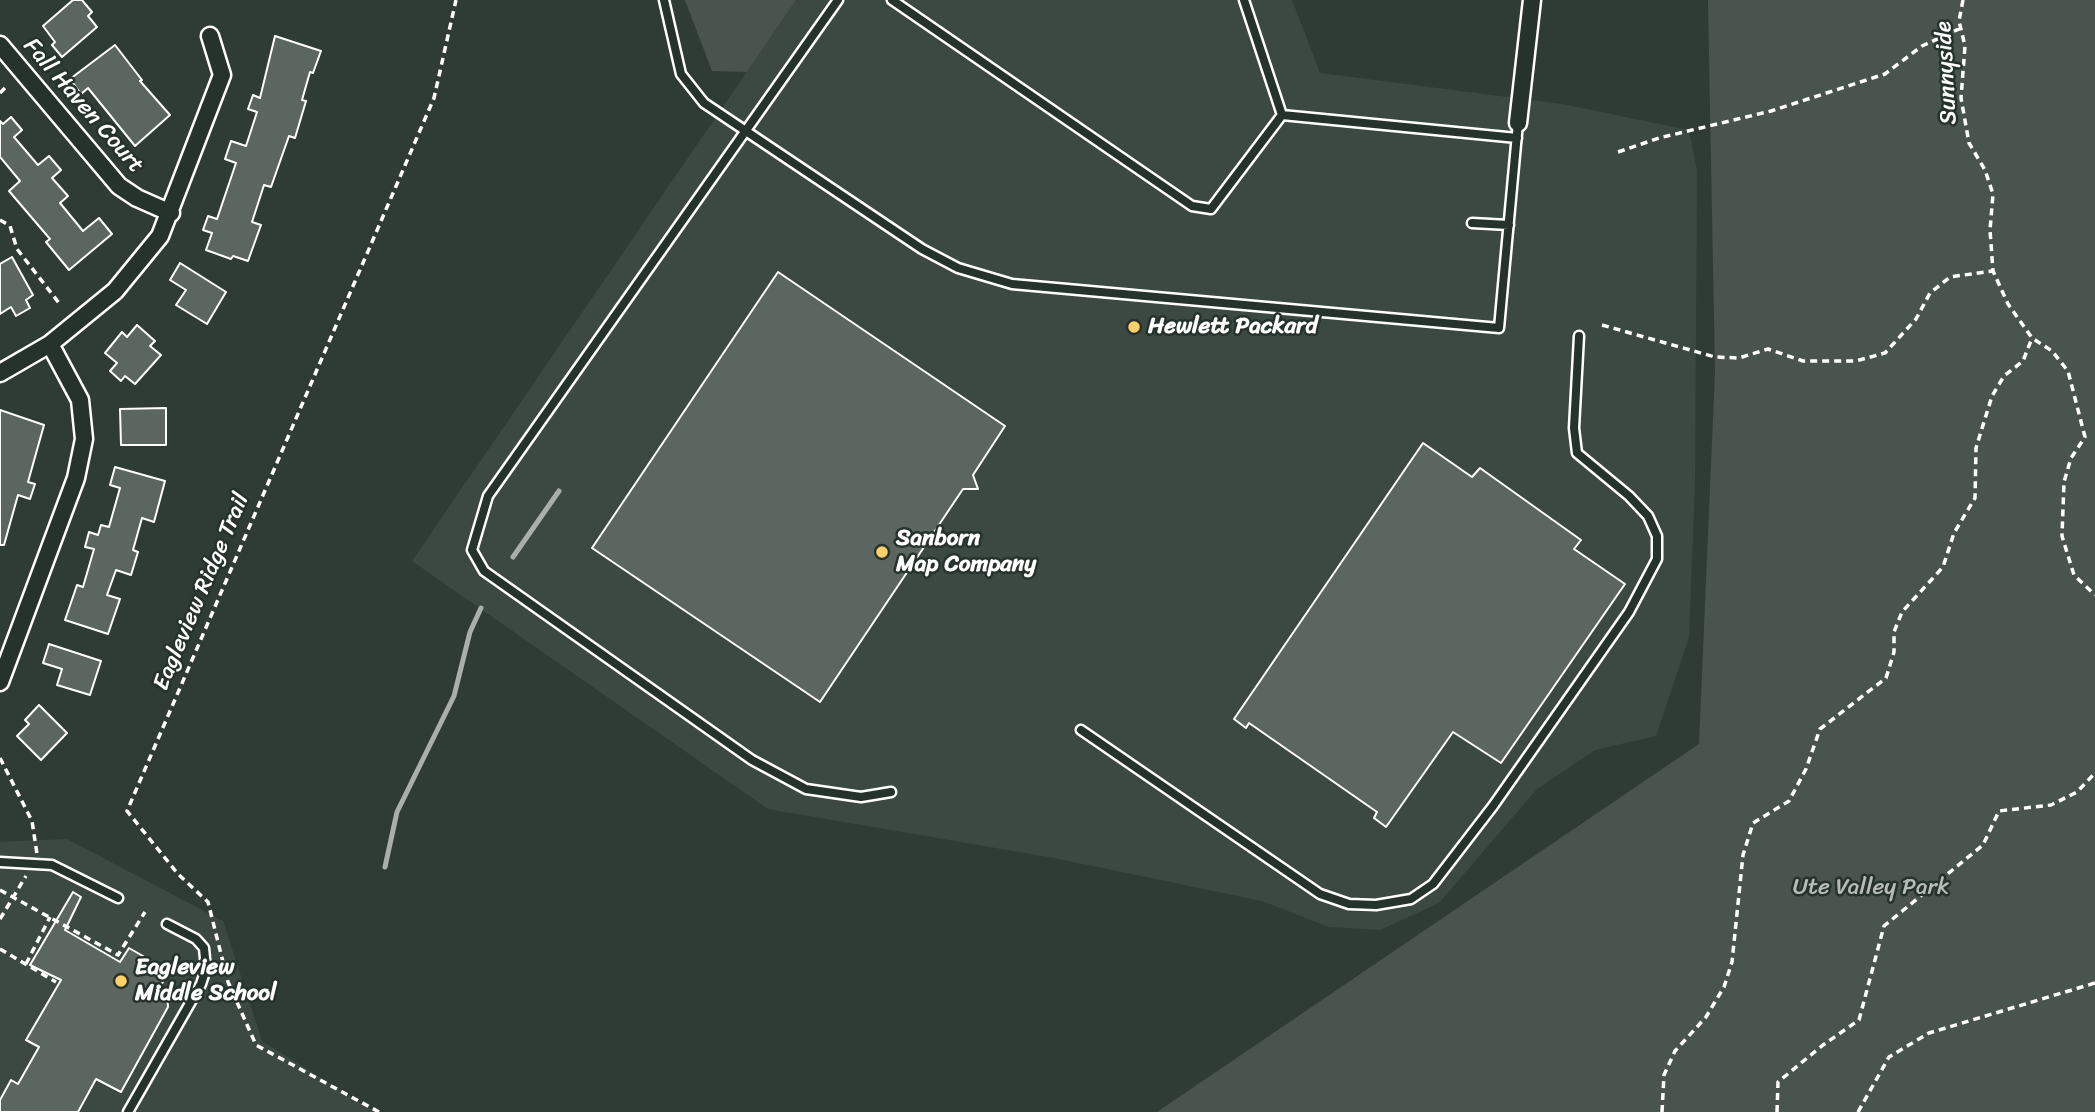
<!DOCTYPE html>
<html>
<head>
<meta charset="utf-8">
<style>
	body { margin:0 }
	canvas { display:block; background:#2f3b35 }
</style>
</head>
<body>
<canvas width="2095" height="1112"></canvas>
<script>
const context = document.querySelector('canvas').getContext('2d');
context.lineJoin = 'round';
function paint(path, color) { context.fillStyle = color; context.fill(path, 'evenodd'); }
const shape = rows => new Path2D(rows.map(r => 'M' + r).join(''));
function stroke(path, color, width, dash) { context.strokeStyle = color; context.lineWidth = width; context.lineCap = dash ? 'butt' : 'round'; context.setLineDash(dash || []); context.stroke(path); }
function drawText(font, color, halo, rows, align = 'center') {
  context.font = font + ' Sriracha,sans-serif'; context.lineWidth = 5; context.setLineDash([]); context.textBaseline = 'middle'; context.strokeStyle = halo; context.fillStyle = color; for (const [text, x, y, turn = 0] of rows) {
    context.save(); context.translate(x, y); context.rotate((+turn || 0) * Math.PI / 180); context.textAlign = isNaN(turn) ? turn : align; if (halo) context.strokeText(text, 0, 0); context.fillText(text, 0, 0); context.restore();
  }
}
paint(shape([
	[796,0,1292,0,1320,73,1562,104,1689,130,1697,171,1695,483,1689,637,1656,736,1595,750,1536,790,1439,903,1380,930,1329,927,1262,901,1054,858,768,809,412,561],
	[67,839,223,921,262,1041,375,1112,0,1112,0,842]
]), '#3c4842');
paint(shape([
	[685,0,796,0,747,72,712,71],
	[1708,0,2095,0,2095,1112,1157,1112,1699,744,1715,372]
]), '#4a544f');
stroke(shape([
	[513,557,559,491],
	[385,867,397,812,454,696,470,632,481,608]
]), '#a9afac', 5);
const building = shape([
	[73,0,82,0,92,12,88,16,97,27,62,57,52,45,55,42,43,26,73,0],
	[275,36,321,51,313,73,310,72,302,100,306,101,295,138,289,136,271,187,264,185,252,222,261,225,248,261,233,256,231,259,206,250,212,233,203,230,208,216,217,219,236,163,225,159,231,141,246,146,257,112,248,109,253,95,260,98,275,36],
	[115,45,142,80,140,81,170,115,135,146,88,88,81,94,70,79,115,45],
	[11,117,22,130,14,137,38,165,49,156,61,170,52,178,68,196,60,203,83,231,99,218,112,234,69,270,46,242,50,239,9,191,20,181,0,157,0,121,3,124,11,117],
	[12,257,33,295,26,300,30,308,16,316,11,307,0,314,0,264,12,257],
	[180,263,226,292,207,324,176,305,186,290,170,280,180,263],
	[778,272,1005,426,973,475,978,489,963,489,820,702,592,548,778,272],
	[137,325,155,341,150,346,161,355,135,384,125,376,121,381,110,371,117,363,105,353,122,332,127,337,137,325],
	[166,408,166,445,121,445,120,409,166,408],
	[0,410,44,425,28,482,35,484,30,499,18,495,4,545,0,545,0,410],
	[1423,443,1472,477,1480,468,1581,540,1574,549,1625,584,1501,763,1453,732,1386,827,1374,818,1377,812,1249,723,1246,728,1234,719,1423,443],
	[115,467,165,481,154,522,142,518,133,550,138,552,131,575,116,570,107,595,120,599,108,634,65,620,77,585,83,587,94,549,85,547,89,532,98,535,101,525,109,527,120,488,110,485,115,467],
	[49,644,101,661,90,695,57,685,62,669,43,663,49,644],
	[39,705,67,733,41,760,17,736,29,724,25,720,39,705],
	[73,892,81,897,65,930,120,962,129,948,169,971,160,987,167,991,168,1007,121,1092,96,1079,78,1112,0,1112,0,1100,11,1080,18,1084,39,1047,26,1040,61,980,30,965,73,892]
]);
paint(building, '#5b6661');
stroke(building, '#fff', 2);
const service = shape([
	[664,0,681,74,704,103,922,249,958,268,1012,284,1499,328,1518,123],
	[838,0,488,496,472,550,484,571,752,760,806,789,861,797,891,792],
	[892,0,1192,206,1211,209,1282,115],
	[1244,0,1282,115,1517,138],
	[1472,223,1509,225],
	[1081,730,1320,894,1349,904,1376,905,1411,899,1433,884,1493,806,1629,612,1657,559,1657,536,1648,516,1629,496,1577,453,1574,428,1579,336],
	[0,862,52,865,118,898],
	[128,1112,201,984,206,969,204,948,196,939,167,924]
]);
const minor = shape([
	[0,45,119,186,137,198,171,213],
	[1518,123,1532,0],
	[0,373,50,344,115,291,160,236,222,75,210,36],
	[0,682,76,478,84,439,80,400,50,344]
]);
stroke(service, '#fff', 13);
stroke(minor, '#fff', 21);
stroke(shape([
	[1963,0,1959,21,1965,46,1961,98,1969,143,1985,170,1993,194,1990,230,1993,271,2008,304,2032,338,2052,351,2068,371,2085,437,2071,458,2064,482,2062,536,2074,575,2095,595],
	[0,93,7,86],
	[1618,152,1659,138,1771,111,1885,74,1922,46,1961,28],
	[0,220,10,226,17,249,59,303],
	[1602,325,1715,357,1739,358,1768,349,1803,361,1856,361,1885,353,1916,319,1930,293,1950,277,1992,271],
	[0,758,32,821,37,854],
	[0,890,118,955,145,912],
	[0,919,26,876],
	[0,949,56,982],
	[26,964,50,917],
	[379,1112,256,1045,228,982,208,902,178,874,127,811,434,98,456,0],
	[1662,1112,1664,1075,1675,1051,1706,1017,1724,987,1732,962,1743,855,1753,823,1789,801,1806,769,1820,729,1886,678,1894,652,1894,632,1902,612,1943,567,1954,533,1975,498,1976,448,1992,396,2004,376,2023,361,2032,338],
	[1777,1112,1778,1082,1823,1045,1859,1020,1884,926,1983,845,1999,811,2051,805,2077,792,2095,773],
	[1858,1112,1889,1057,1929,1033,2095,983]
]), '#fff', 3.5, [7, 5]);
stroke(service, '#26332d', 8);
stroke(minor, '#26332d', 16);
for (const [x, y, r, color] of [
	[1134,327,7,"#ffd166"],
	[882,552,7,"#ffd166"],
	[121,981,7,"#ffd166"]
]) { const dot = new Path2D(); dot.arc(x, y, r, 0, 2 * Math.PI); context.fillStyle = color; context.fill(dot); stroke(dot, '#26332d', 2.5); }
drawText('23px', '#fff', '#26332d', [
	["Sunnyside",1947,73,-93],
	["Fall Haven Court",83,106,49],
	["Eagleview Ridge Trail",202,592,-67]
]);
drawText('bold 23px', '#fff', '#26332d', [
	["Hewlett Packard",1148,327],
	["Sanborn",896,539],
	["Map Company",896,565],
	["Eagleview",135,968],
	["Middle School",135,994]
], 'left');
drawText('23px', '#b7bbb9', '#26332d', [
	["Ute Valley Park",1871,888]
]);
</script>
</body>
</html>
